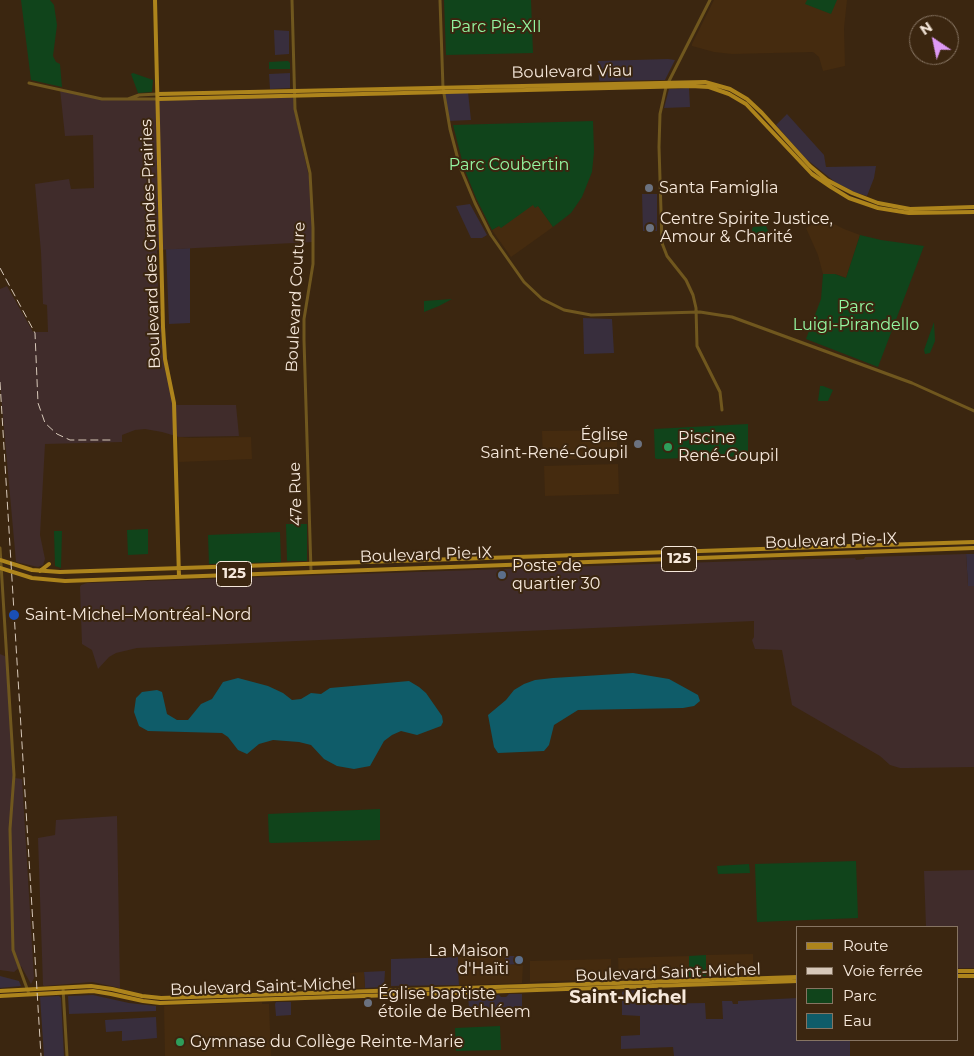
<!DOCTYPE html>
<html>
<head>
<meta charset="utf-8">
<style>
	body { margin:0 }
	#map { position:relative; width:974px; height:1056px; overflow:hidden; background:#3b2610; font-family:Montserrat,sans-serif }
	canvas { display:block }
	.legend { position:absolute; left:796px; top:926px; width:162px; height:115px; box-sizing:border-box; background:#3b2610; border:1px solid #867462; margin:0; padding:6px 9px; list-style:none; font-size:15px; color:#f7e9dc }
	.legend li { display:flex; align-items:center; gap:10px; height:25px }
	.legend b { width:25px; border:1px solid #867462 }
	.north { position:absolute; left:909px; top:15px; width:50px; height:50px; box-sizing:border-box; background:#3b2610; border:1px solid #867462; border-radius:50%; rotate:326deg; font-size:14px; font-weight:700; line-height:20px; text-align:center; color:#f7e9dc }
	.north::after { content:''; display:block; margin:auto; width:18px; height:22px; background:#dd99f4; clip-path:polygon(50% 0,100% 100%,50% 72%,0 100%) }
</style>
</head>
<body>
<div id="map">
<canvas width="974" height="1056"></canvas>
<ul class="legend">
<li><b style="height:6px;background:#ad841c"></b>Route</li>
<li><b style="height:6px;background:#d7c8b9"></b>Voie ferrée</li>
<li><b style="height:14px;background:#10441b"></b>Parc</li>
<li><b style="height:14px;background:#0f5c69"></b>Eau</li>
</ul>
<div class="north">N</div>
</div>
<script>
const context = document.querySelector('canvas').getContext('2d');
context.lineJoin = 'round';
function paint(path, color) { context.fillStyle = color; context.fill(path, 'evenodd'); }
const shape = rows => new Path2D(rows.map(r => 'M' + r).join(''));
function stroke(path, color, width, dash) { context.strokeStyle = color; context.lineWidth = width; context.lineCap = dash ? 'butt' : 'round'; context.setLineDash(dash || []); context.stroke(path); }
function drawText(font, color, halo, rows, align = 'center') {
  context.font = font + ' Montserrat,sans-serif'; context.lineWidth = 4; context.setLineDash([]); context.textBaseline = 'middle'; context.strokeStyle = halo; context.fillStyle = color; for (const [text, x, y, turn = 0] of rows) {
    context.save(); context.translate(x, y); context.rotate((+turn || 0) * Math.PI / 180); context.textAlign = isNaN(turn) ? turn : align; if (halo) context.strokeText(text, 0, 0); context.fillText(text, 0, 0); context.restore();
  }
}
paint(shape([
	[274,30,289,31,289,54,275,55],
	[668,59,675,60,665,80,600,81,599,80,598,61],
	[290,73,290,88,270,89,269,74],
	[689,88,690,107,664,108,669,89],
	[444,92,468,92,471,120,448,121],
	[787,114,824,155,826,167,876,166,874,178,867,196,854,192,835,182,805,158,776,125],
	[642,194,657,194,657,231,643,231],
	[470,204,487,235,482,238,471,238,456,206],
	[190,248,190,323,169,324,166,249],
	[583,318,612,319,614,353,584,354],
	[966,554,974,554,974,586,968,586],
	[505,956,523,956,523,964,505,965],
	[458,957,459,985,391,986,391,959],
	[385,971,384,987,365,988,364,972],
	[0,976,19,981,21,986,0,988],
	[638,990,639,1004,705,1003,706,1019,723,1019,722,1001,732,1001,733,1004,738,1004,738,1001,798,998,798,1040,850,1040,850,1056,674,1056,673,1047,621,1049,621,1036,640,1035,640,1016,622,1015,622,992,624,991],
	[509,994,522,994,522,1007,469,1008,468,996,499,995,501,997,506,997],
	[93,995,129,1003,156,1006,156,1011,69,1014,68,996],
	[59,996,61,998,64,1056,44,1056,40,997],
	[276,1002,291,1002,291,1015,276,1016,275,1004],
	[156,1017,157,1038,122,1041,122,1031,106,1032,105,1020]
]), '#382e3d');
paint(shape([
	[60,89,102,99,294,96,296,118,311,186,313,242,157,250,159,325,163,327,163,343,174,403,177,405,236,405,239,436,179,437,162,432,145,429,135,430,122,435,122,442,45,444,40,535,45,559,43,565,38,567,16,562,0,384,0,289,7,286,33,332,48,332,47,305,43,304,41,252,35,184,69,179,71,189,94,188,93,135,65,136],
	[966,554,968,586,974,586,974,767,909,768,900,768,890,765,880,756,792,705,782,650,755,649,752,640,754,637,754,621,137,648,116,653,109,657,98,669,92,650,82,644,80,587,81,585,87,583,772,560,855,558,856,560,864,559,865,557],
	[0,654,7,657,15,778,22,779,34,978,31,984,21,966,14,972,0,970],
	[117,816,120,988,92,982,44,986,43,985,38,838,55,835,56,820],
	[974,870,974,968,958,968,958,927,926,927,924,871]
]), '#402c2b');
paint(shape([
	[714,0,847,0,844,28,845,66,823,71,819,57,813,52,732,54,714,52,692,46,692,44],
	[534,200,553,227,511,257,492,230],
	[822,218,844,229,860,235,846,278,835,274,823,274,818,255,806,228],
	[617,430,617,458,543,460,542,431],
	[178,437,190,438,251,437,252,459,179,462],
	[618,464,619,494,545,496,544,466],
	[753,954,753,975,706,976,706,955],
	[505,956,505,965,523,964,522,983,459,985,458,957],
	[689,956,689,977,619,979,618,958],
	[611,959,611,979,530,982,530,961],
	[364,972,365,988,351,988,350,973],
	[262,1002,262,1004,269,1004,271,1056,165,1056,164,1006]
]), '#452b0f');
paint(shape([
	[21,0,50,0,54,5,57,25,53,56,56,62,60,64,62,87,31,80],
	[444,0,531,0,533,53,446,55],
	[807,0,837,0,831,14,805,4],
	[288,61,290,63,290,69,269,69,269,62],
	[133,73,153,80,152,92,138,93,131,74],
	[593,121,594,152,592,172,582,197,571,213,553,227,538,206,535,208,533,205,501,228,499,226,492,230,476,198,464,168,453,125],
	[766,226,771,237,752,239,752,229,753,227],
	[860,235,881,240,924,246,878,367,806,339,821,299,823,274,835,274,846,278],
	[452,299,439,306,424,312,424,301],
	[934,322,935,341,930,353,925,354,924,350],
	[820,386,823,386,833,390,828,401,818,401],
	[748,424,748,456,657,459,655,458,654,429],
	[286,524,307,524,307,561,287,561],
	[148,529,148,554,128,555,127,530],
	[54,531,62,531,61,568,55,566],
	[280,532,281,562,209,564,208,535],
	[380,809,380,840,271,843,269,842,268,814],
	[856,861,858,918,757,922,755,864],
	[749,864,750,873,718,874,717,866],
	[706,955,706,976,689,977,689,956],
	[500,1026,501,1050,456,1051,455,1028]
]), '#10441b');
paint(shape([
	[633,673,669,679,698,695,700,701,694,706,683,708,578,710,554,725,549,745,544,751,498,753,494,747,488,715,506,700,514,690,524,684,535,680,553,678],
	[238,678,268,686,283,693,292,700,301,699,311,693,321,694,330,688,409,681,419,687,426,693,442,716,443,722,441,726,417,735,401,731,392,735,384,741,370,766,354,769,337,766,324,759,311,745,299,742,273,740,259,744,247,754,238,750,228,737,222,733,148,731,139,726,134,712,136,698,142,692,157,690,162,692,167,714,177,720,188,720,201,704,212,699,223,682]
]), '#0f5c69');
stroke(shape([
	[292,0,295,109,310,173,313,228,313,264,304,319,304,340,311,571],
	[440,0,443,88,450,129,460,167,475,203,491,235,524,282,542,299,564,310,591,315,700,312,732,317,912,383,974,411],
	[710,0,666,87,660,114,659,147,662,243,667,256,686,280,693,295,696,308,697,346,720,392,722,410],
	[29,83,102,99,158,99],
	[128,99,139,95,158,94],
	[0,548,14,775,10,829,13,950,29,994],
	[63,988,67,1056]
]), '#70571e', 3);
stroke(shape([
	[155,0,163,327,165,359,174,403,179,577],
	[158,94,705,82,730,89,747,99,762,113,810,166,827,180,852,193,878,203,910,209,974,207],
	[158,99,691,86,709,87,729,94,746,104,812,174,831,187,849,198,878,208,909,213,974,212],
	[0,560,32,570,60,572,974,542],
	[0,568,32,578,65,581,974,548],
	[40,571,49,564],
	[958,971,974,971],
	[958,976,974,976],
	[0,991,91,986,112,989,142,996,161,998,798,977],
	[0,996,93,991,111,994,143,1001,160,1003,798,981]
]), '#ad841c', 4);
stroke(shape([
	[0,268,35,333,38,403,45,423,57,434,70,440,114,440],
	[0,382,41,1056]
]), '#d7c8b9', 1, [8, 4]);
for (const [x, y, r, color] of [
	[649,188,5,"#6b7280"],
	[650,228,5,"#6b7280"],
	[638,444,5,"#6b7280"],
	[668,447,5,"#2e9e5b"],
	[502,575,5,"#5c6f8a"],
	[14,615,6,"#1a4fb4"],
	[519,960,5,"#5c6f8a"],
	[368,1003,5,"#6b7280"],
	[180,1042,5,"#2e9e5b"]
]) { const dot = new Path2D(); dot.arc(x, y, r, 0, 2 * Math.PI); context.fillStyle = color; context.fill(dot); stroke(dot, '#3b2610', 2); }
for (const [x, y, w] of [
	[679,559,35],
	[234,574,35]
]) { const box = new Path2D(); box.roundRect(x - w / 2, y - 12.5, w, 25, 4); context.fillStyle = '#3b2610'; context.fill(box); stroke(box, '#f7e9dc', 1); }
drawText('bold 15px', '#f7e9dc', null, [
	["125",679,559],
	["125",234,574]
]);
drawText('16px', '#95f7a1', '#3b2610', [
	["Parc Pie-XII",496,27],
	["Parc Coubertin",509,165],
	["Parc",856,307],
	["Luigi-Pirandello",856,325]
]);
drawText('16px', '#f7e9dc', '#3b2610', [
	["Boulevard Viau",572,72,-1],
	["Boulevard des Grandes-Prairies",151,244,-92],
	["Boulevard Couture",296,297,-87],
	["47e Rue",296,494,-92],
	["Boulevard Pie-IX",831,541,-2],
	["Boulevard Pie-IX",426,555,-2],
	["Boulevard Saint-Michel",668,973,-2],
	["Boulevard Saint-Michel",263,987,-2]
]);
drawText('16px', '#f7e9dc', '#3b2610', [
	["Santa Famiglia",659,188],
	["Centre Spirite Justice,",660,219],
	["Amour & Charité",660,237],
	["Église",628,435,"right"],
	["Saint-René-Goupil",628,453,"right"],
	["Piscine",678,438],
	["René-Goupil",678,456],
	["Poste de",512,566],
	["quartier 30",512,584],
	["Saint-Michel–Montréal-Nord",25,615],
	["La Maison",509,951,"right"],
	["d'Haïti",509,969,"right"],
	["Église baptiste",378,994],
	["étoile de Bethléem",378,1012],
	["Gymnase du Collège Reinte-Marie",190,1042]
], 'left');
drawText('bold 18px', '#f7e9dc', '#3b2610', [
	["Saint-Michel",628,998]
]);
</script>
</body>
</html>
